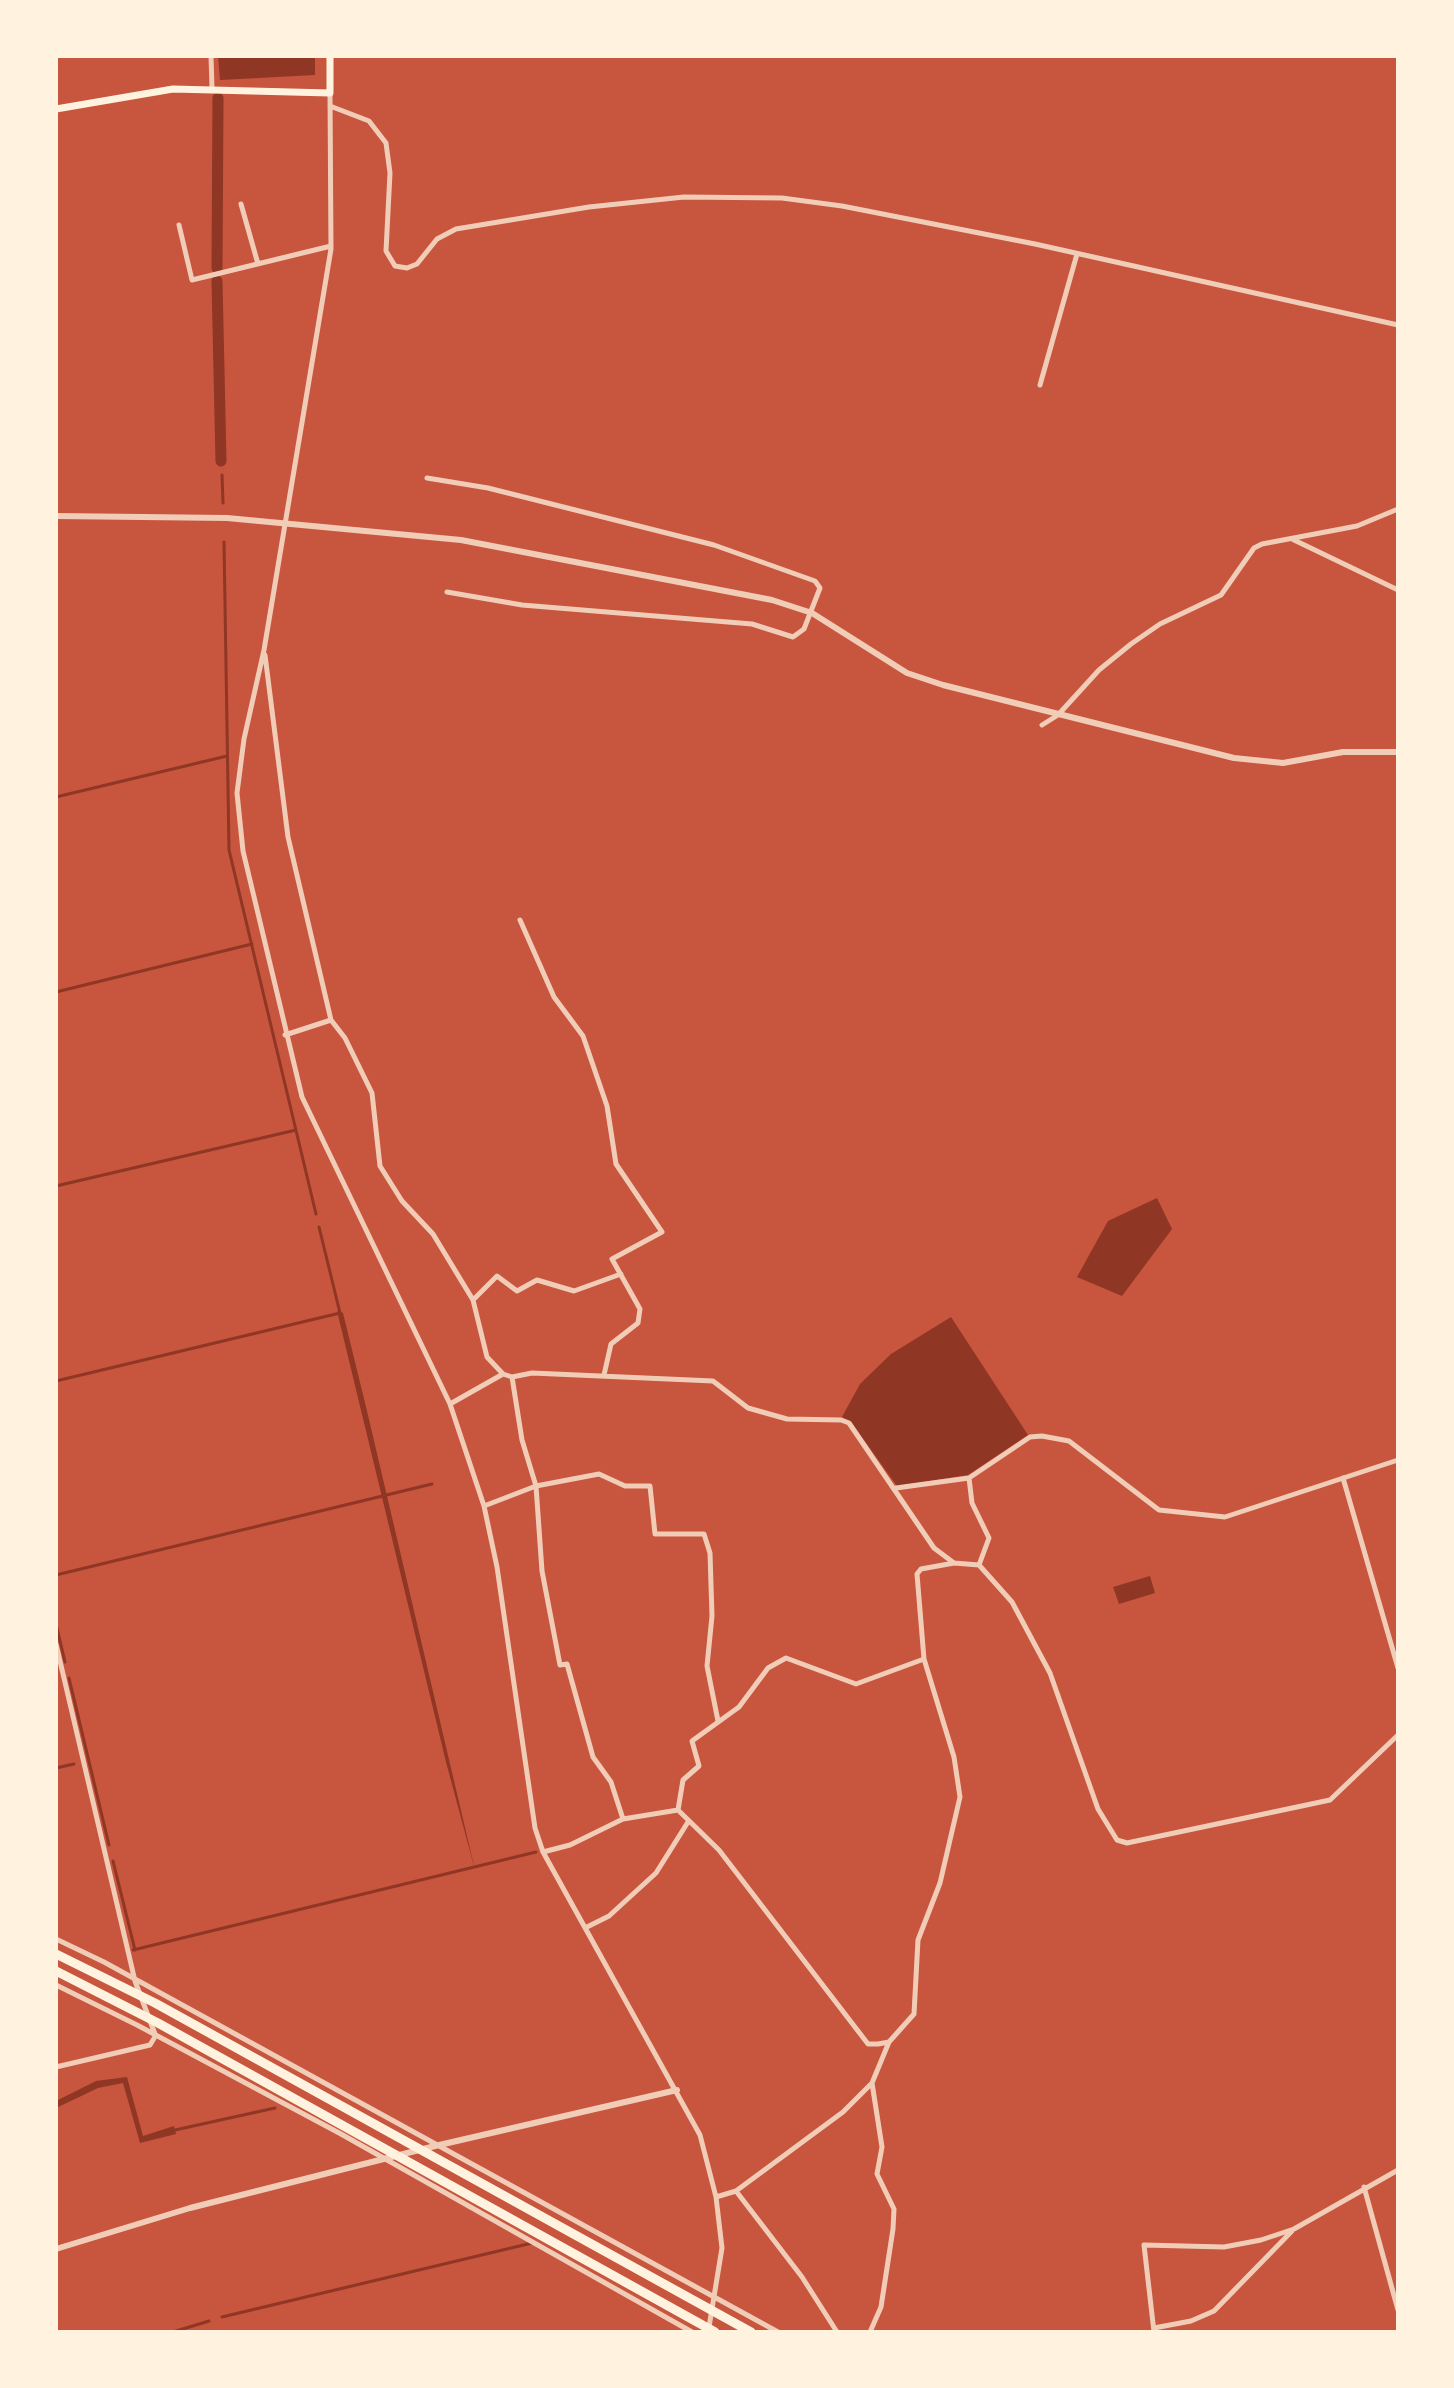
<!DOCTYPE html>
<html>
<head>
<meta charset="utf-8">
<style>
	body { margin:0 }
	#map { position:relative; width:1454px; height:2388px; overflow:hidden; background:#c8553d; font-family:"Source Sans 3",sans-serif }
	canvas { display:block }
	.frame { position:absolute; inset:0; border:58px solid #fff3e0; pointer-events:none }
</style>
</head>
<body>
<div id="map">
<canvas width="1454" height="2388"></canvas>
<div class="frame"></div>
</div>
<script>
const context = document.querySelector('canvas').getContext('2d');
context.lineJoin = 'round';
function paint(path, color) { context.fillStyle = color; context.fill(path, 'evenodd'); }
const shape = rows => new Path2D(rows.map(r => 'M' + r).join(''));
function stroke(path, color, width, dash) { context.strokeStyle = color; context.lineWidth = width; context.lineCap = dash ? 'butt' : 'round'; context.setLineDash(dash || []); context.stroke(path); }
paint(shape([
	[218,56,315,56,315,75,220,80],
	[1157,1198,1172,1229,1122,1296,1077,1277,1108,1221],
	[337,1311,343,1313,367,1411,475,1870,446,1762],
	[951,1317,1028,1435,968,1475,897,1486,851,1422,842,1417,860,1384,891,1354],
	[1150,1576,1155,1593,1119,1604,1113,1587],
	[127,2077,143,2136,174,2126,176,2134,140,2143,123,2083,98,2088,56,2108,56,2101,96,2081]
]), '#8f3625');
stroke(shape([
	[222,475,223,503],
	[224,542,229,850,316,1214],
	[56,797,227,756],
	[56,992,252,944],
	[56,1186,296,1130],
	[319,1227,340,1313],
	[56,1381,340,1313],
	[56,1575,432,1484],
	[56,1624,65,1662],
	[69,1678,109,1845],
	[56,1768,74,1764],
	[113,1861,135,1950],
	[133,1950,536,1852],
	[175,2130,275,2108],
	[222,2317,532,2243],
	[173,2332,209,2321]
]), '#8f3625', 3);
stroke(shape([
	[217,268,218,98],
	[217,281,221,461]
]), '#8f3625', 11);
stroke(shape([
	[211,56,212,88],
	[330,93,331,249,264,650,244,739,237,793,243,851,302,1097,450,1404,484,1506,497,1567,535,1828,543,1852,700,2135,716,2197,722,2248,709,2327],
	[330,106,369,121,386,143,390,173,386,251,395,266,407,268,417,264,437,239,456,229,589,207,684,197,782,198,842,206,1035,244,1398,325],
	[241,204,258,264],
	[179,225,192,280,331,246],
	[1040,385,1077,254],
	[427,478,488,488,714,545,815,581,820,588,804,629,793,637,752,624,522,605,447,592],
	[1294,540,1398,590],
	[265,655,288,837,331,1020,345,1038,372,1093,380,1166,402,1201,433,1234,473,1300,487,1357,503,1374,512,1377,532,1373,713,1381,748,1408,787,1419,841,1420,849,1423,934,1548,954,1563],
	[1042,725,1058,715,1099,670,1131,644,1160,624,1221,595,1254,548,1262,544,1357,526,1398,509],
	[520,920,554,997,583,1036,607,1106,616,1164,662,1232,612,1259,640,1309,638,1323,611,1344,604,1375],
	[285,1035,331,1020],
	[473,1300,497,1276,517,1291,537,1280,574,1291,621,1274],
	[512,1377,522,1440,536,1486,542,1571,560,1665,567,1664,593,1757,611,1782,623,1819],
	[450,1404,503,1374],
	[969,1478,972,1503,989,1538,979,1565],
	[1343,1478,1398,1668],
	[896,1488,969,1478,1030,1437,1042,1436,1069,1441,1159,1510,1225,1517,1398,1460],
	[484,1506,536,1486,599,1474,625,1486,650,1486,655,1534,704,1534,710,1553,712,1616,707,1666,718,1721],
	[56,1644,135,1981,155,2034],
	[678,1810,719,1850,868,2044,878,2044,889,2042,914,2014,918,1940,940,1883,960,1797,954,1757,924,1659,917,1574,921,1569,954,1563,979,1565,1012,1602,1050,1673,1098,1809,1117,1840,1127,1843,1330,1800,1398,1735],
	[678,1810,683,1780,699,1766,692,1741,739,1707,768,1668,786,1658,856,1684,924,1659],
	[543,1852,570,1845,623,1819,678,1810],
	[585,1928,609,1916,656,1873,688,1822],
	[56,1939,104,1962,778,2332],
	[56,1985,137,2025,341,2134,692,2332],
	[56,2067,150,2045,156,2035],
	[1364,2187,1398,2310],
	[736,2191,802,2277,837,2332],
	[716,2197,736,2191,843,2112,871,2084],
	[1154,2328,1191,2321,1214,2311,1292,2231],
	[870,2332,881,2307,893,2229,894,2209,877,2174,882,2147,872,2083,889,2042],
	[1154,2332,1144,2245,1224,2247,1261,2240,1294,2229,1398,2170]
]), '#f1ccb7', 5);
stroke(shape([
	[56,516,227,518,461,540,772,600,812,613,907,673,943,685,1234,758,1283,763,1343,752,1398,752],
	[56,2249,190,2208,435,2146,677,2090]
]), '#f1ccb7', 6);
stroke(shape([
	[56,109,173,89,330,93,330,56]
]), '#fff3e0', 7);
stroke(shape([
	[56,1954,155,2003,751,2332],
	[56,1971,158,2023,715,2332]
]), '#fff3e0', 9);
</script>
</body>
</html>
